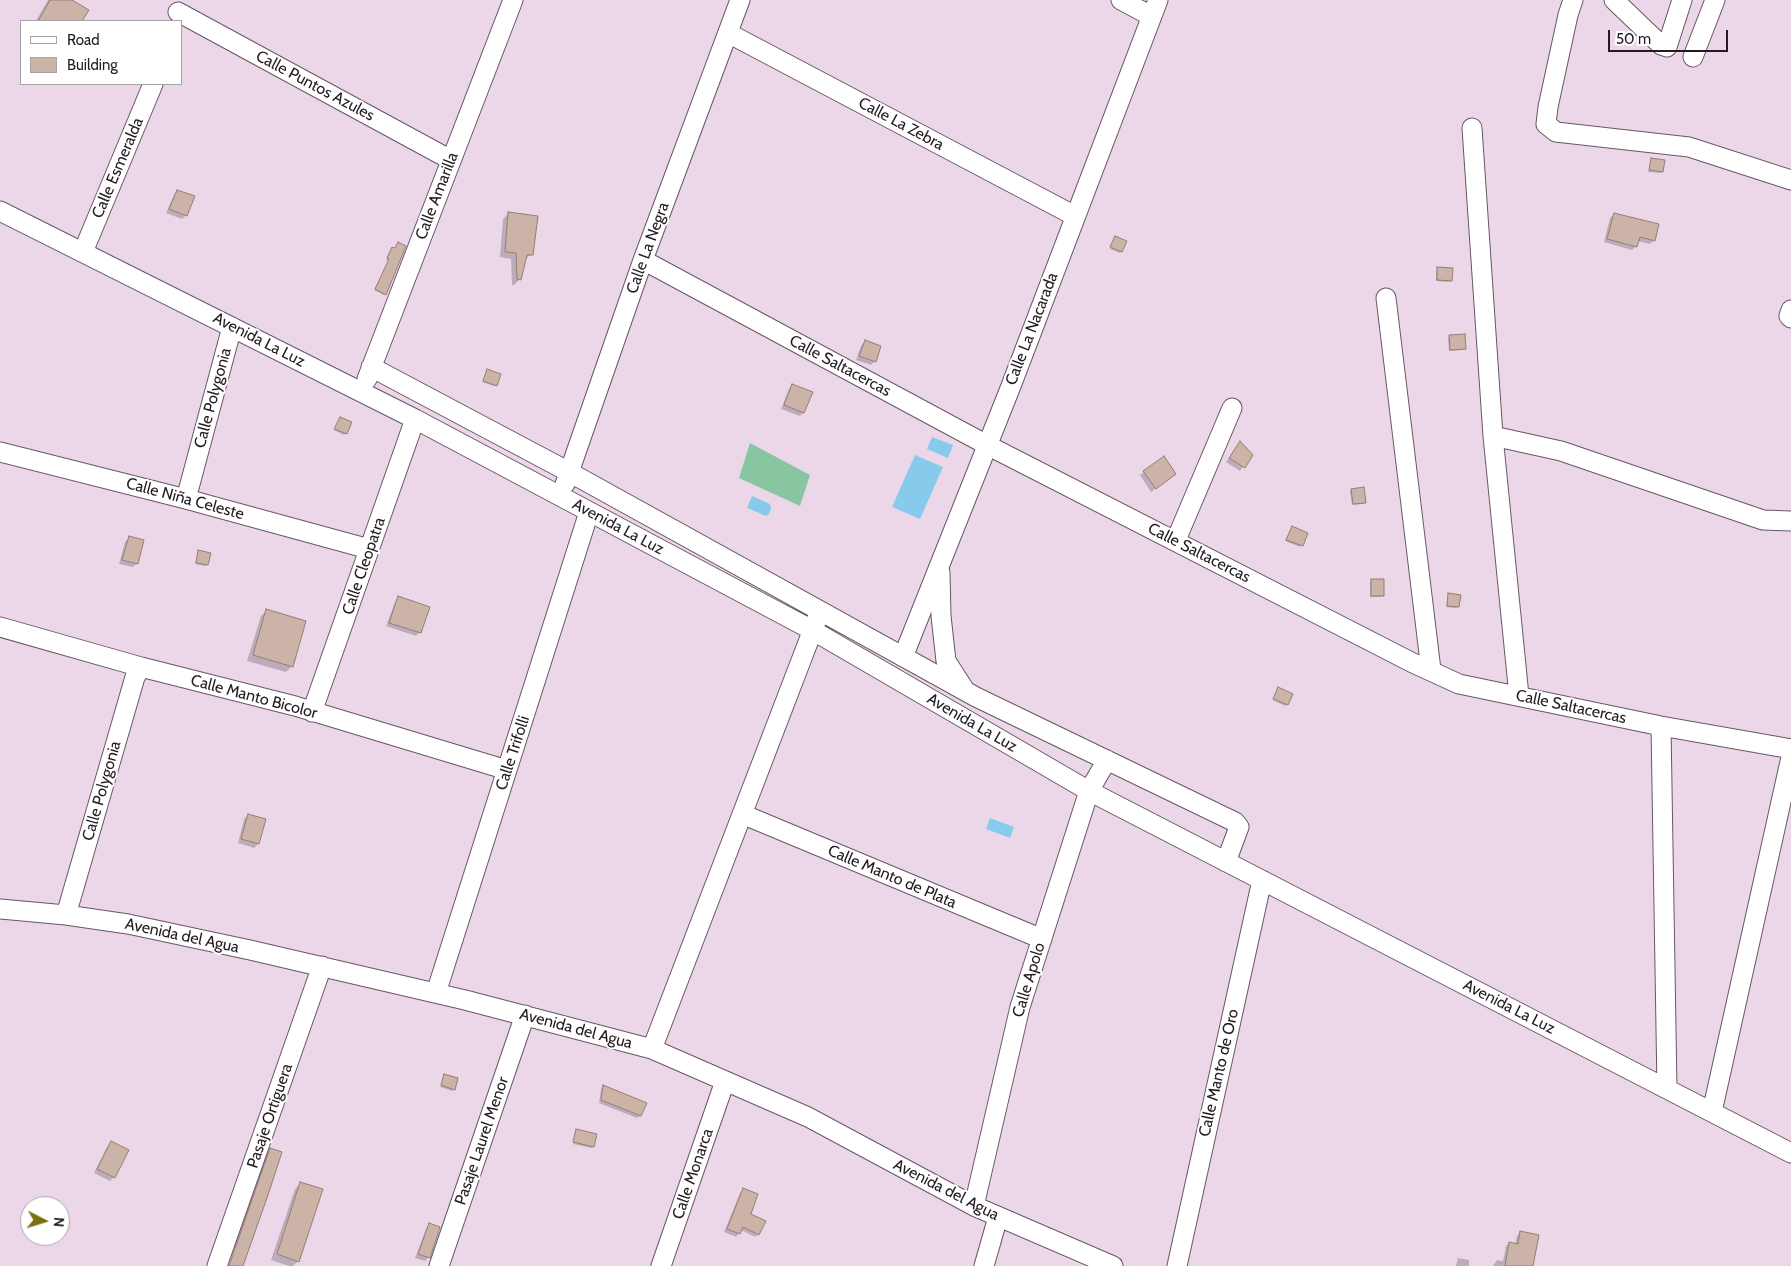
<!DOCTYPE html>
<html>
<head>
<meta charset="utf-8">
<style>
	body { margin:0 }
	#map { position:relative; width:1791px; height:1266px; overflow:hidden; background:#ecd7e9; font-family:Cabin,sans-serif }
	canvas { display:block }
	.legend { position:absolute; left:20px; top:20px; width:162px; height:65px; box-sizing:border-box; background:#fff; border:1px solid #a7a4a7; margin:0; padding:6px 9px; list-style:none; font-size:15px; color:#231b22 }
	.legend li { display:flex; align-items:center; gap:10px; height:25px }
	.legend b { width:25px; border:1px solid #a7a4a7 }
	.north { position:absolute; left:20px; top:1196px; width:50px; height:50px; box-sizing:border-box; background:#fff; border:1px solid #a7a4a7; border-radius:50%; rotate:95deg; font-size:14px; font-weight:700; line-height:20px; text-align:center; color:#231b22 }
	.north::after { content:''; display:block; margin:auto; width:18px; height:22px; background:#7a7010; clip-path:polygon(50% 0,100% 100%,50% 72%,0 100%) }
	.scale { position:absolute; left:1608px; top:30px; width:120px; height:22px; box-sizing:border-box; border:2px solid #231b22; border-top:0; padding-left:6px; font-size:15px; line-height:18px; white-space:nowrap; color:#231b22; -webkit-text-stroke:4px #fff; paint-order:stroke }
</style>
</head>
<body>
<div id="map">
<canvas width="1791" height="1266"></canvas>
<ul class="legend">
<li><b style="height:6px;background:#fff"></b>Road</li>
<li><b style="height:14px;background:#ccb3a7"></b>Building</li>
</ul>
<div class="north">N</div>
<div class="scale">50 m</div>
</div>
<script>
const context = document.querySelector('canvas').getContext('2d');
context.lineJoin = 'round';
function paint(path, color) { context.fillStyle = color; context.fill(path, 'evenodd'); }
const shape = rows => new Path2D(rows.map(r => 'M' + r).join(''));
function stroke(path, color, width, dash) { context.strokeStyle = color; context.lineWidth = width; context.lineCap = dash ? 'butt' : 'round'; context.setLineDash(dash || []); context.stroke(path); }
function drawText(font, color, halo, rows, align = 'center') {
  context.font = font + ' Cabin,sans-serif'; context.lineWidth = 4; context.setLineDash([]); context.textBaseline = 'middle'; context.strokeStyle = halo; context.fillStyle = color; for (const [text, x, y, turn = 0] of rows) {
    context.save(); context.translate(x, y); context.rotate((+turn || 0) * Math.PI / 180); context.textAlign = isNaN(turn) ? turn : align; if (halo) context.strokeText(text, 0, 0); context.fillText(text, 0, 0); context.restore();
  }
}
paint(shape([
	[750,443,810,475,800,506,739,478]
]), '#88c6a1');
paint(shape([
	[932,437,953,445,948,458,927,449],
	[915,455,943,467,920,519,892,507],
	[752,496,770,504,771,509,769,514,766,516,747,508],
	[990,818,1014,827,1010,838,986,829]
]), '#87cbec');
paint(shape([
	[48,0,70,0,87,10,81,21,36,21],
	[1652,160,1662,172,1660,173,1648,172],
	[177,191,186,215,182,219,166,213,174,195],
	[509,213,531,254,525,260,520,279,514,285,512,285,511,259,500,257,503,219],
	[1614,214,1654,240,1650,244,1637,241,1636,246,1632,250,1604,242,1610,218],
	[1114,239,1121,251,1120,253,1110,249],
	[392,248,385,294,384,295,374,290,389,261,386,260],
	[1437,269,1451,280,1449,282,1436,281,1436,270],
	[1450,336,1465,349,1463,350,1449,351,1448,338],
	[865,342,875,361,871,365,856,360,861,346],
	[487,370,496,385,494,386,482,382],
	[793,385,803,413,800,416,781,409,789,389],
	[340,418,350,423,344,435,334,430],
	[1240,442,1251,455,1240,471,1226,462],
	[1144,472,1171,478,1151,492,1140,475],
	[1351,490,1365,502,1363,504,1352,505,1350,491],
	[1292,527,1307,533,1300,547,1285,541],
	[129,538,137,563,133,567,119,564,125,542],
	[199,551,207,565,205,566,195,564],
	[1371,580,1383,595,1381,597,1370,597,1370,582],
	[1449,594,1458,607,1456,608,1446,607],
	[398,598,420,632,416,636,386,626,395,602],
	[267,610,292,666,286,672,247,661,261,616],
	[1277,690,1287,704,1285,706,1273,700],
	[248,815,265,820,258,844,254,848,238,843,244,819],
	[445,1075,454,1089,452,1091,440,1087],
	[603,1087,640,1116,637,1118,599,1103,601,1089],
	[575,1132,593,1147,591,1148,573,1144],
	[111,1143,114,1177,110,1181,94,1173,107,1147],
	[271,1149,243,1250,233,1247,265,1155],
	[301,1183,298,1261,293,1266,289,1266,271,1260,295,1189],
	[743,1190,749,1214,758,1234,755,1237,741,1230,736,1237,724,1232,740,1193],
	[430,1225,429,1257,425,1261,415,1258,426,1229],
	[1520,1232,1532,1266,1493,1266,1497,1260,1503,1261,1506,1246,1509,1243,1515,1244,1517,1236],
	[1458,1258,1469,1260,1469,1266,1456,1266]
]), '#0003');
const building = shape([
	[50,0,72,0,89,10,82,21,38,21,50,0],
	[1651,158,1665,160,1663,172,1649,170,1651,158],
	[177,190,195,196,187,216,169,209,177,190],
	[508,212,538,216,533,255,527,255,521,280,517,279,516,253,505,252,508,212],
	[1614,213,1659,224,1655,241,1640,237,1637,247,1607,239,1614,213],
	[1115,236,1127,241,1122,252,1110,247,1115,236],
	[398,242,406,246,386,295,375,289,389,259,387,258,392,247,395,248,398,242],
	[1437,267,1453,268,1452,281,1437,280,1437,267],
	[1465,334,1466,349,1450,350,1449,335,1465,334],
	[865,340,881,346,876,362,859,356,865,340],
	[487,369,501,374,497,386,483,381,487,369],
	[792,384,813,392,804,413,784,405,792,384],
	[340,417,352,422,347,434,334,429,340,417],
	[1240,441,1253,455,1245,468,1229,458,1240,441],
	[1164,456,1176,474,1156,489,1143,471,1164,456],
	[1364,487,1366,503,1353,504,1351,489,1364,487],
	[1292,526,1308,533,1303,546,1286,540,1292,526],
	[129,536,144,540,138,564,122,560,129,536],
	[198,550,211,553,208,565,196,563,198,550],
	[1371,579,1384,579,1384,596,1371,596,1371,579],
	[1448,593,1461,595,1459,607,1447,606,1448,593],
	[398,596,430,607,421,633,389,623,398,596],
	[266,609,306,621,293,667,253,655,266,609],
	[1278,687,1293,694,1288,705,1273,699,1278,687],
	[248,814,266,819,259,844,241,839,248,814],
	[444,1074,458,1078,455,1090,441,1085,444,1074],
	[603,1085,647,1103,641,1116,601,1100,603,1085],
	[576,1129,597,1134,594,1147,573,1142,576,1129],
	[111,1141,129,1150,115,1178,97,1169,111,1141],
	[270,1148,282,1152,268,1195,243,1266,229,1266,270,1148],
	[300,1182,323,1189,299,1262,277,1254,300,1182],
	[743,1188,758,1194,751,1214,766,1221,759,1235,743,1227,740,1234,727,1229,743,1188],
	[429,1223,440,1227,430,1258,418,1254,429,1223],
	[1520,1231,1539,1235,1533,1266,1505,1266,1509,1242,1518,1244,1520,1231]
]);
paint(building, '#ccb3a7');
stroke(building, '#947d72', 1);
const street = shape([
	[1121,0,1151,16],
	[1573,0,1568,15,1548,107,1546,124,1556,132,1689,147,1791,180],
	[1614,0,1661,45,1667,47,1682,0],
	[178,12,451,160],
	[728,33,1075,216],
	[1693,57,1715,0],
	[1472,128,1493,436,1519,696],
	[0,211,415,419,812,630,1089,791,1791,1153],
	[83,252,153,84],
	[643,260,987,445,1413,663,1459,684,1661,726,1791,749],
	[1386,298,1431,670],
	[1791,310,1789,316,1791,318],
	[371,367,569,472,976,697,1235,822,1239,827,1226,862],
	[367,379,513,0],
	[1493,436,1561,451,1763,520,1791,521],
	[0,452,186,499,369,549],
	[565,484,643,260,740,0],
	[186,499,232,327],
	[1176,540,1232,408],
	[940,572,941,616,946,661,964,689],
	[0,627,141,667,295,706,507,770],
	[903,657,1011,386,1158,0],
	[312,712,415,419],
	[1661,726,1667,1089],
	[742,814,1042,939],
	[0,909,66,915,128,924,250,950,465,1000,652,1049,808,1117,974,1206,1113,1266],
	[66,915,135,677,141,667],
	[436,993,589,512],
	[652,1049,817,619],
	[1712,1112,1791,757],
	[974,1206,1020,1007,1089,791,1107,760],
	[217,1266,322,966],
	[439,1266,525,1015],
	[661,1266,725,1081],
	[984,1266,998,1217],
	[1177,1266,1262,880]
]);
stroke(street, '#685666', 21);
stroke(street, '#fff', 19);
drawText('16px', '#231b22', '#fff', [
	["Calle Puntos Azules",315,86,28],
	["Calle La Zebra",901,124,28],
	["Calle Esmeralda",118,168,-67],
	["Calle Amarilla",437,196,-69],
	["Calle La Negra",648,248,-70],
	["Calle La Nacarada",1032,329,-69],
	["Avenida La Luz",259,340,27],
	["Calle Saltacercas",840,366,28],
	["Calle Polygonia",213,398,-75],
	["Calle Niña Celeste",185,499,15],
	["Avenida La Luz",618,527,28],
	["Calle Saltacercas",1199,553,27],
	["Calle Cleopatra",364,566,-71],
	["Calle Manto Bicolor",254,697,15],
	["Calle Saltacercas",1571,707,12],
	["Avenida La Luz",972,723,30],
	["Calle Trifolli",513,753,-72],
	["Calle Polygonia",102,791,-74],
	["Calle Manto de Plata",892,877,23],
	["Avenida del Agua",182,936,12],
	["Calle Apolo",1029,980,-73],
	["Avenida La Luz",1509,1007,27],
	["Avenida del Agua",576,1029,15],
	["Calle Manto de Oro",1219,1073,-77],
	["Pasaje Ortiguera",270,1116,-71],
	["Pasaje Laurel Menor",482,1141,-71],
	["Calle Monarca",693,1174,-71],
	["Avenida del Agua",946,1190,27]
]);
</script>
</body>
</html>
